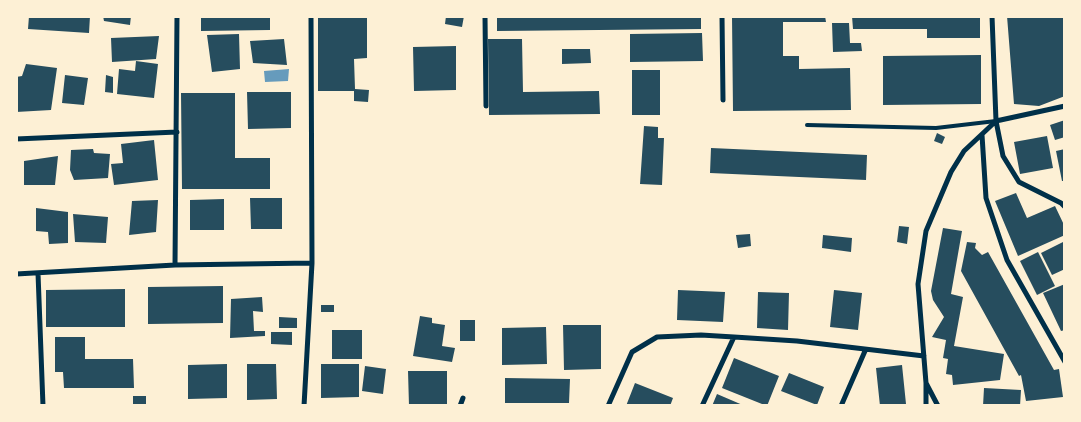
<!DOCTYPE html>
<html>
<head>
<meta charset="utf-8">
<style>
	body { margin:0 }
	#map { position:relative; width:1081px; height:422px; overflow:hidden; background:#fdf0d5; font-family:Helvetica,sans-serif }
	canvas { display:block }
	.frame { position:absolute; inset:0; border:18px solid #fdf0d5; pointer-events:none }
</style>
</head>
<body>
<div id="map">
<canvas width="1081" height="422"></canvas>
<div class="frame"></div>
</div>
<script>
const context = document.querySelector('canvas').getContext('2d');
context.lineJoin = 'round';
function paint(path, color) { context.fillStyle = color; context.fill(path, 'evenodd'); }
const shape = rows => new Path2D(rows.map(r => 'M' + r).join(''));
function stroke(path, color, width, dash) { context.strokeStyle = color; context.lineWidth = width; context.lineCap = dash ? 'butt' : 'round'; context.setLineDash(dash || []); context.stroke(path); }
paint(shape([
	[289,69,288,81,265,82,264,71]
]), '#669bbc');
paint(shape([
	[29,16,90,16,89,33,28,29],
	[103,16,131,16,130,25,104,21],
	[201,16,270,16,270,30,201,31],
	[318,16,367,16,367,58,354,59,355,89,369,90,368,102,354,101,354,91,318,91],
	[446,16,464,16,462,27,445,24],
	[497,16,701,16,701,29,497,31],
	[732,16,825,16,826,22,783,22,783,56,799,56,799,69,850,68,851,110,733,111],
	[852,16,980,16,980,38,927,38,927,29,853,29],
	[1007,16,1065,16,1065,96,1039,106,1014,104],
	[832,23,849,23,850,43,861,43,862,51,833,52],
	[702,33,703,61,630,62,630,34],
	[239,34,240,69,212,72,207,35],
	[159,36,156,59,112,62,111,38],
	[284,39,287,65,253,63,250,41],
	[488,39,522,39,523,92,599,91,600,114,489,115],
	[456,46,456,90,414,91,413,47],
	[562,49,590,49,591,63,562,64],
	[981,55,981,104,883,105,883,56],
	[136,61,158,64,154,98,117,94,119,69,135,71],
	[26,64,57,68,51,110,16,112,16,77,22,76],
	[632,70,660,70,660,115,632,115],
	[65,75,88,78,84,105,62,103],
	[106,75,113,77,113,93,105,92],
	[247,92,291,92,291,128,248,129],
	[181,93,235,93,235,158,270,158,270,189,182,189],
	[1065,120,1065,137,1055,140,1050,125],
	[644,126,658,127,658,138,664,138,662,185,640,184],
	[937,133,945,137,942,144,934,141],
	[1047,136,1053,168,1020,174,1014,142],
	[154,140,158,180,114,185,111,164,123,163,121,144],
	[711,148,867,155,866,180,710,173],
	[93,149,94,153,110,154,108,178,74,180,70,170,71,150],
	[1065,149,1065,181,1062,181,1056,151],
	[58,156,55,185,24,185,24,161],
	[1016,193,1027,218,1055,206,1065,227,1065,235,1018,256,995,201],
	[250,198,282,198,282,229,251,229],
	[224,199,224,230,190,230,190,200],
	[158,200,156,232,129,235,132,201],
	[36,208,68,212,68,243,49,244,48,232,36,231],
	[73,214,108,217,106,243,75,242],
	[899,226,909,227,907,244,897,242],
	[943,228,962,231,951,294,963,297,954,346,1004,354,1000,380,953,385,952,375,946,374,948,359,943,358,946,340,932,337,944,317,933,300,931,291],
	[750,234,751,246,738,248,736,235],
	[823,235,852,238,851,252,822,248],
	[1065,241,1065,269,1052,275,1041,253],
	[967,242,976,243,975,248,982,255,988,252,1054,370,1059,369,1063,397,1026,401,1021,375,1019,376,961,271],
	[1038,252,1055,286,1037,295,1020,261],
	[1065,284,1065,330,1061,331,1043,293],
	[223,286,223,323,148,324,148,287],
	[125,289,125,327,46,327,46,290],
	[678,290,725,292,723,322,677,320],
	[834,290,862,293,858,330,830,327],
	[758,292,789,293,788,330,757,328],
	[262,297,263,312,253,311,254,331,265,331,265,336,230,338,231,299],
	[321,305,334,305,334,312,321,312],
	[420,316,432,318,432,323,445,325,442,346,455,348,452,362,413,356],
	[279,317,297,318,297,328,279,328],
	[460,320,475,320,475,341,460,341],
	[563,325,601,325,601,369,564,370],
	[546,327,547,364,502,365,502,328],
	[332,330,362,330,362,359,332,359],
	[271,332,292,332,292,345,271,344],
	[55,337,85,337,85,359,133,359,134,388,64,388,63,372,55,372],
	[734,358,779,376,767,406,722,388],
	[227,364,227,398,188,399,188,365],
	[247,364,276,364,277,399,247,400],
	[321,364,359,364,359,397,321,398],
	[902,365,906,404,880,406,876,368],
	[365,366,386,369,383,394,362,391],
	[408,371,447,371,447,406,409,406],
	[789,373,824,387,817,405,781,391],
	[505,378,570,379,569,403,505,403],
	[635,383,673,398,670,406,626,406],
	[984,388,1021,390,1020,406,983,406],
	[717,394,745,406,712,406],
	[133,396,146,396,146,404,133,404]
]), '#264d5e');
stroke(shape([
	[807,125,936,128,996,121]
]), '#003049', 4);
stroke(shape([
	[485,16,486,106],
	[722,16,723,100],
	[992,16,996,121,1003,156,1019,182,1061,203,1065,207],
	[996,121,1065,106],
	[982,135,986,198,1007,260,1065,362],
	[16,139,177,132],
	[175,265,177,16],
	[38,273,43,406],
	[16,274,175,265,312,263],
	[304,406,312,263,311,16],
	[460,406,463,398],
	[608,406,632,352,657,337,701,335,734,337,797,341,924,356],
	[702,406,734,337],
	[841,406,865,351],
	[926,406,926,383],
	[938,406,926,383,918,284,926,231,951,172,964,151,996,121]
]), '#003049', 5);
</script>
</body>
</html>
